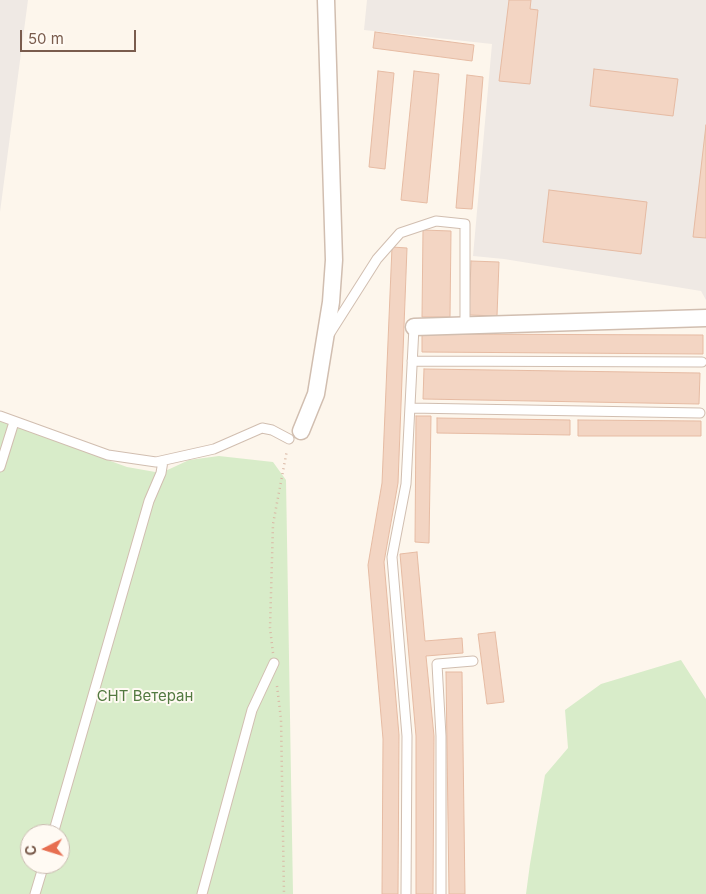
<!DOCTYPE html>
<html>
<head>
<meta charset="utf-8">
<style>
	body { margin:0 }
	#map { position:relative; width:706px; height:894px; overflow:hidden; background:#fdf6ec; font-family:Inter,sans-serif }
	canvas { display:block }
	.north { position:absolute; left:20px; top:824px; width:50px; height:50px; box-sizing:border-box; background:#fffaf3; border:1px solid #cabbb1; border-radius:50%; rotate:265deg; font-size:14px; font-weight:700; line-height:20px; text-align:center; color:#7a5c4d }
	.north::after { content:''; display:block; margin:auto; width:18px; height:22px; background:#e76f51; clip-path:polygon(50% 0,100% 100%,50% 72%,0 100%) }
	.scale { position:absolute; left:20px; top:30px; width:116px; height:22px; box-sizing:border-box; border:2px solid #7a5c4d; border-top:0; padding-left:6px; font-size:15px; line-height:18px; white-space:nowrap; color:#7a5c4d; -webkit-text-stroke:4px #fffaf3; paint-order:stroke }
</style>
</head>
<body>
<div id="map">
<canvas width="706" height="894"></canvas>
<div class="north">С</div>
<div class="scale">50 m</div>
</div>
<script>
const context = document.querySelector('canvas').getContext('2d');
context.lineJoin = 'round';
function paint(path, color) { context.fillStyle = color; context.fill(path, 'evenodd'); }
const shape = rows => new Path2D(rows.map(r => 'M' + r).join(''));
function stroke(path, color, width, dash) { context.strokeStyle = color; context.lineWidth = width; context.lineCap = dash ? 'butt' : 'round'; context.setLineDash(dash || []); context.stroke(path); }
function drawText(font, color, halo, rows, align = 'center') {
  context.font = font + ' Inter,sans-serif'; context.lineWidth = 4; context.setLineDash([]); context.textBaseline = 'middle'; context.strokeStyle = halo; context.fillStyle = color; for (const [text, x, y, turn = 0] of rows) {
    context.save(); context.translate(x, y); context.rotate((+turn || 0) * Math.PI / 180); context.textAlign = isNaN(turn) ? turn : align; if (halo) context.strokeText(text, 0, 0); context.fillText(text, 0, 0); context.restore();
  }
}
paint(shape([
	[0,0,28,0,0,212],
	[367,0,706,0,706,300,701,291,504,259,473,256,492,44,364,30]
]), '#efe9e4');
paint(shape([
	[0,421,127,467,161,473,189,460,219,456,273,462,286,480,293,894,0,894],
	[30,834,60,834,60,864,30,864],
	[681,660,706,699,706,894,526,894,530,864,545,775,568,748,565,710,601,684]
]), '#d8ecc9');
const building = shape([
	[509,0,531,0,530,9,538,10,530,84,499,81,509,0],
	[375,32,474,45,472,61,373,48,375,32],
	[594,69,678,79,673,116,590,106,594,69],
	[378,71,394,73,385,169,369,167,378,71],
	[414,71,439,74,427,203,401,200,414,71],
	[467,75,483,77,472,209,456,208,467,75],
	[706,125,706,238,693,237,706,125],
	[549,190,647,202,641,254,543,242,549,190],
	[423,230,451,231,450,317,422,317,423,230],
	[392,247,407,248,398,483,384,562,399,735,398,894,382,894,383,739,368,565,382,483,392,247],
	[471,261,499,262,497,316,469,315,471,261],
	[422,334,703,335,703,354,422,352,422,334],
	[424,369,700,373,699,404,423,399,424,369],
	[416,416,431,416,429,543,415,542,416,416],
	[437,418,570,420,570,435,437,433,437,418],
	[578,420,701,421,701,436,578,436,578,420],
	[417,552,425,641,462,638,463,653,426,656,434,736,433,894,416,894,416,736,400,554,417,552],
	[495,632,504,702,487,704,478,634,495,632],
	[446,672,462,672,465,894,449,894,446,672]
]);
paint(building, '#f3d5c3');
stroke(building, '#e6bba3', 1);
const lane = shape([
	[330,333,377,259,400,233,436,221,465,224,465,326],
	[412,361,702,362],
	[410,408,700,413],
	[0,416,108,455,156,462,214,449,262,428,272,430,289,439],
	[0,467,14,422],
	[53,834,149,501,161,473,163,461],
	[35,894,44,864],
	[202,894,252,710,274,663],
	[406,894,407,736,392,557,406,484,414,327],
	[441,894,441,736,437,664,473,661]
]);
const street = shape([
	[414,327,706,318],
	[301,431,316,394,331,302,334,260,326,0]
]);
stroke(lane, '#d1beb0', 11);
stroke(street, '#d1beb0', 19);
stroke(shape([
	[273,653,270,628,273,524,287,450],
	[277,686,281,719,284,894]
]), '#d9b8a5', 2.5, [1, 4]);
stroke(lane, '#fff', 9);
stroke(street, '#fff', 16);
drawText('15px', '#537a41', '#fffaf3', [
	["СНТ Ветеран",145,696]
]);
</script>
</body>
</html>
